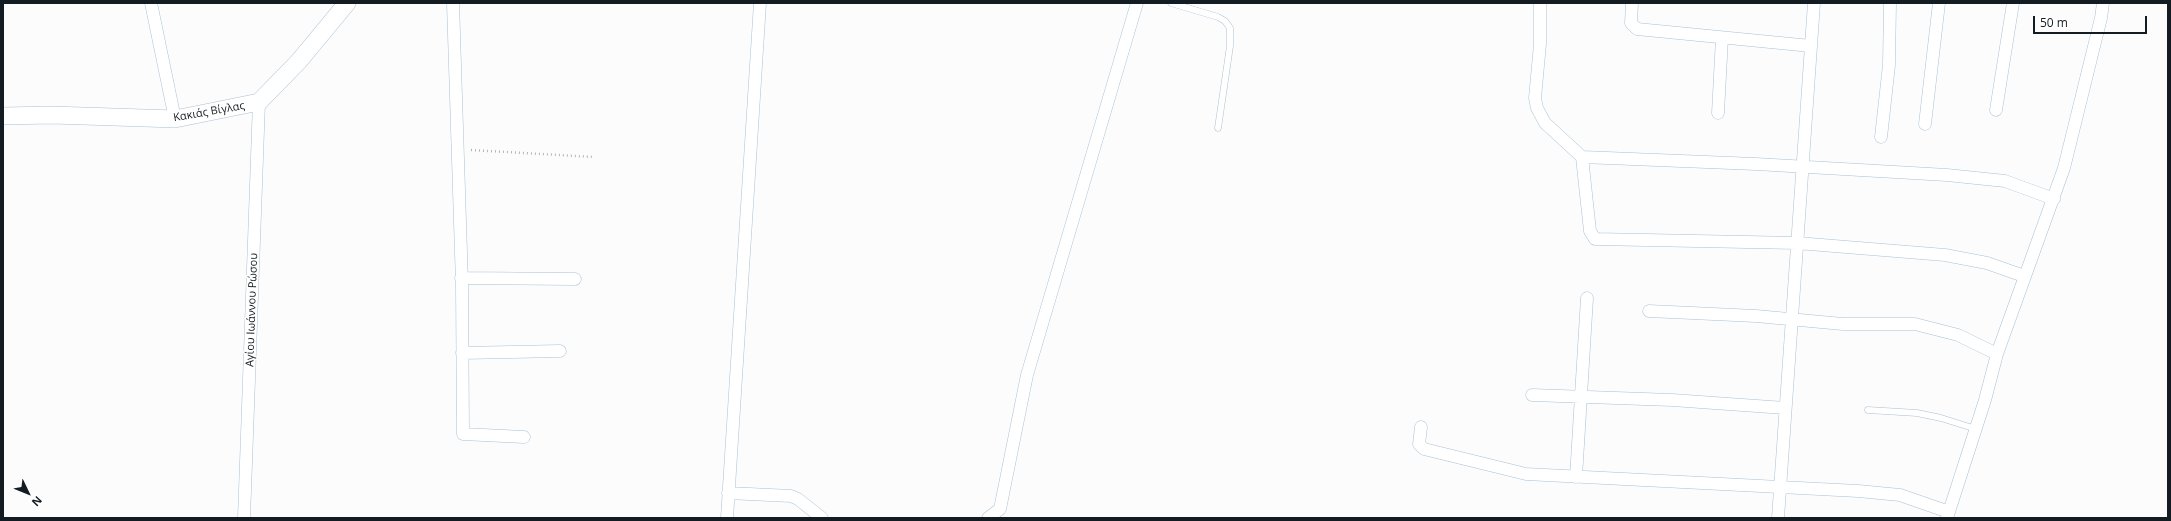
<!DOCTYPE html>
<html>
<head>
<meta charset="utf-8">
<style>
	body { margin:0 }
	#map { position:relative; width:2171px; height:521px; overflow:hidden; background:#fcfcfc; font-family:"Open Sans",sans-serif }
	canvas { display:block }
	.frame { position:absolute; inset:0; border:4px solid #121c22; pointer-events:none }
	.north { position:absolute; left:8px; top:473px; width:40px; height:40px; -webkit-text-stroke:3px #fff; paint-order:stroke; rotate:133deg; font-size:11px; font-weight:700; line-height:16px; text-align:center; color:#121c22 }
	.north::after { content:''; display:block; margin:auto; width:14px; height:18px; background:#121c22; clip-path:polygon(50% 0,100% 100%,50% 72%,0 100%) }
	.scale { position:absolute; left:2033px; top:16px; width:114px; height:18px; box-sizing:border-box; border:2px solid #121c22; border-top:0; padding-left:5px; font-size:12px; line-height:14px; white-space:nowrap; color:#121c22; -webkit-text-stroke:3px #fff; paint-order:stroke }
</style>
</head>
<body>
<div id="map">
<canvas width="2171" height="521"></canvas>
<div class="frame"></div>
<div class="north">N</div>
<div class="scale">50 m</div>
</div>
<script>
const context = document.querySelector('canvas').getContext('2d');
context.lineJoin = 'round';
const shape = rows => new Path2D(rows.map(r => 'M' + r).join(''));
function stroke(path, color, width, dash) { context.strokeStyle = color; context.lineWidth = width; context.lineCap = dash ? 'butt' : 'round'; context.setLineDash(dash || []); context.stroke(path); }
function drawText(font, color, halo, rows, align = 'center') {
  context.font = font + ' "Open Sans",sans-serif'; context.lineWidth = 3; context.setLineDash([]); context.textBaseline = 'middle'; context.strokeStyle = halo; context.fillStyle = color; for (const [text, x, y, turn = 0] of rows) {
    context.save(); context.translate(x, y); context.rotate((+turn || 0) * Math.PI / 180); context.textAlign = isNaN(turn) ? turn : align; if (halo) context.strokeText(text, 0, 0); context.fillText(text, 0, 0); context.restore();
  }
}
const lane = shape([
	[1171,3,1218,17,1225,21,1230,28,1230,46,1218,128],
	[1868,410,1917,413,1941,418,1976,429]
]);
const street = shape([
	[151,3,175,119],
	[453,3,462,284,463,434,524,437],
	[1540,3,1540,44,1535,98,1537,108,1545,123,1582,157,1756,164,1947,175,2005,181,2054,199],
	[1632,3,1631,23,1637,29,1811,46],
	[1996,110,2013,3],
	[1718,113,1722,38],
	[1925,124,1939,3],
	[1881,137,1889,65,1890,3],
	[1582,157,1590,231,1595,239,1797,243,1945,255,1987,263,2024,276],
	[461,278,575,279],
	[1649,311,1756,316,1843,324,1915,324,1958,335,1997,354],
	[462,353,560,351],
	[1532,395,1672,400,1785,408],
	[1421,427,1419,444,1424,449,1526,474,1858,491,1900,495,1949,512],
	[1576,477,1587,298],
	[728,493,791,496,798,499,822,518],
	[244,518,259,102],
	[727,518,760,3],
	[988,518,1000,509,1027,375,1137,3],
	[1778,518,1814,3],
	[1947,518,1985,400,1997,354,2064,168,2101,18,2103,3]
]);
const secondary = shape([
	[3,116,52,115,175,119,259,102,299,61,347,3]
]);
stroke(lane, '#a8c1d4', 7);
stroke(street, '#a8c1d4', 13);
stroke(secondary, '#a8c1d4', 18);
stroke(shape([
	[471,150,594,157]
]), '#b3b6b8', 2.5, [1, 3]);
stroke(lane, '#fff', 6);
stroke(street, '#fff', 12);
stroke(secondary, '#fff', 17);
drawText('11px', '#121c22', '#fff', [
	["Κακιάς Βίγλας",209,112,-10],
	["Αγίου Ιωάννου Ρώσου",252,310,-88]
]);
</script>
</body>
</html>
